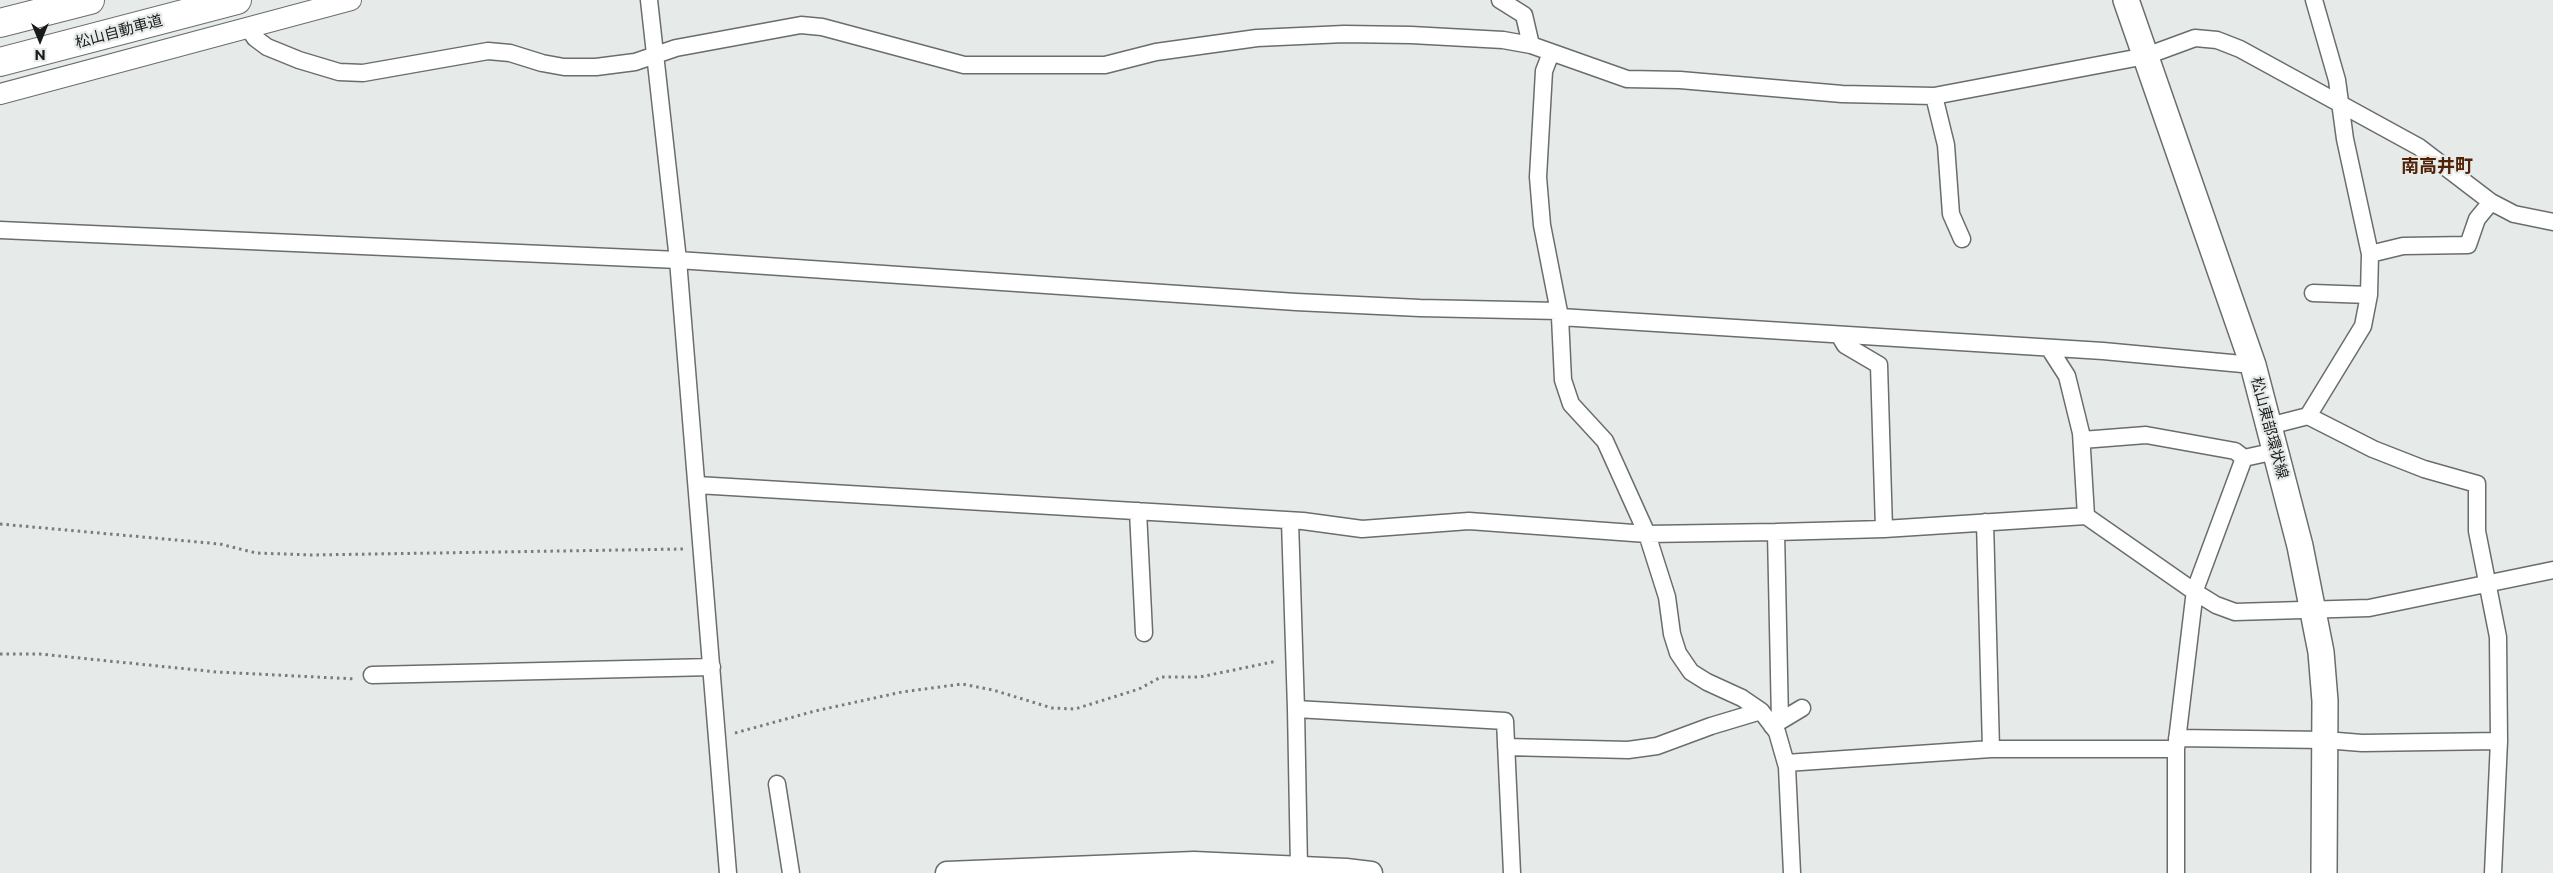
<!DOCTYPE html>
<html>
<head>
<meta charset="utf-8">
<style>
	body { margin:0 }
	#map { position:relative; width:2553px; height:873px; overflow:hidden; background:#e6ebea; font-family:Montserrat,sans-serif }
	canvas { display:block }
	.north { position:absolute; left:15px; top:15px; width:50px; height:50px; -webkit-text-stroke:4px #e6ebea; paint-order:stroke; rotate:180deg; font-size:14px; font-weight:700; line-height:20px; text-align:center; color:#191a1a }
	.north::after { content:''; display:block; margin:auto; width:18px; height:22px; background:#191a1a; clip-path:polygon(50% 0,100% 100%,50% 72%,0 100%) }
</style>
</head>
<body>
<div id="map">
<canvas width="2553" height="873"></canvas>
<div class="north">N</div>
</div>
<script>
const context = document.querySelector('canvas').getContext('2d');
context.lineJoin = 'round';
const shape = rows => new Path2D(rows.map(r => 'M' + r).join(''));
function stroke(path, color, width, dash) { context.strokeStyle = color; context.lineWidth = width; context.lineCap = dash ? 'butt' : 'round'; context.setLineDash(dash || []); context.stroke(path); }
function drawText(font, color, halo, rows, align = 'center') {
  context.font = font + ' Montserrat,"Noto Sans JP",sans-serif'; context.lineWidth = 4.5; context.setLineDash([]); context.textBaseline = 'middle'; context.strokeStyle = halo; context.fillStyle = color; for (const [text, x, y, turn = 0] of rows) {
    context.save(); context.translate(x, y); context.rotate((+turn || 0) * Math.PI / 180); context.textAlign = isNaN(turn) ? turn : align; if (halo) context.strokeText(text, 0, 0); context.fillText(text, 0, 0); context.restore();
  }
}
const minor = shape([
	[649,0,678,260,728,873],
	[1500,0,1524,15,1531,45],
	[248,28,255,38,267,47,299,60,339,72,363,73,488,51,510,53,542,63,564,67,596,67,635,62,676,48,801,25,822,27,964,65,1105,65,1156,52,1257,38,1344,34,1411,35,1503,40,1531,45,1627,79,1680,80,1842,94,1934,96,2146,56,2195,38,2217,40,2240,49,2419,147,2491,202,2514,214,2553,222],
	[1551,53,1544,71,1538,177,1542,225,1560,317,1563,380,1571,404,1605,441,1647,534,1667,597,1672,634,1678,653,1691,672,1707,682,1742,698,1761,711,1777,732,1787,767,1792,873],
	[1934,96,1946,145,1951,214,1962,239],
	[0,230,678,260,1296,302,1420,308,1559,311],
	[2370,254,2403,246,2468,245,2477,219,2491,202],
	[2313,293,2369,295],
	[1560,317,2103,351,2253,365],
	[1839,335,1845,345,1879,365,1884,529],
	[2049,348,2067,376,2081,433,2086,516],
	[2308,416,2373,449,2424,469,2477,484,2477,531,2498,637,2499,741,2493,873],
	[2269,426,2308,416,2363,326,2369,295,2370,254,2345,139,2337,80,2314,0],
	[2082,440,2146,435,2235,451,2244,458],
	[697,485,1303,521,1362,529,1469,521,1647,534,1776,532,1884,529,2086,516,2195,592,2216,605,2235,612,2369,608,2553,570],
	[1138,511,1144,633],
	[1290,521,1296,709],
	[1985,522,1991,749],
	[1776,532,1780,721],
	[372,675,712,667],
	[1772,726,1802,708],
	[2177,738,2325,740,2362,743,2499,741],
	[1506,747,1628,750,1657,746,1711,726,1761,711],
	[1786,763,1991,749,2176,749],
	[777,784,791,873],
	[1299,868,1296,709,1505,721,1512,873],
	[2176,873,2176,749,2195,590,2244,458,2276,451]
]);
const tertiary = shape([
	[0,94,351,0]
]);
const secondary = shape([
	[947,873,1194,863,1346,870,1371,873]
]);
const primary = shape([
	[2126,0,2253,365,2300,546,2321,652,2325,701,2324,873]
]);
const motorway = shape([
	[0,23,90,0],
	[0,62,237,0]
]);
stroke(minor, '#6a6d6d', 19);
stroke(tertiary, '#6a6d6d', 22);
stroke(secondary, '#6a6d6d', 25);
stroke(primary, '#6a6d6d', 28);
stroke(motorway, '#6a6d6d', 30);
stroke(shape([
	[0,524,220,544,256,553,311,555,684,549],
	[0,654,40,654,217,672,356,679],
	[735,733,815,711,902,692,962,684,993,690,1052,708,1075,709,1139,689,1161,677,1200,677,1277,661]
]), '#797c7c', 3, [2.5, 4]);
stroke(minor, '#fff', 16);
stroke(tertiary, '#fff', 20);
stroke(secondary, '#fff', 22);
stroke(primary, '#fff', 25);
stroke(motorway, '#fff', 28);
drawText('15px', '#191a1a', '#e6ebea', [
	["松山自動車道",119,32,-15],
	["松山東部環状線",2269,428,75]
]);
drawText('bold 18px', '#512206', '#e6ebea', [
	["南高井町",2437,167]
]);
</script>
</body>
</html>
